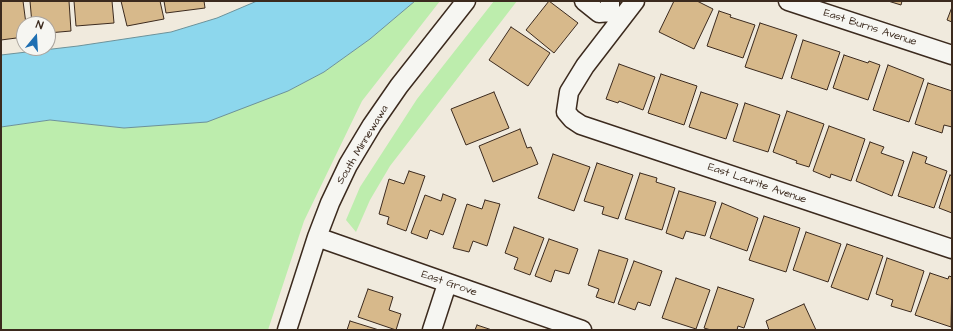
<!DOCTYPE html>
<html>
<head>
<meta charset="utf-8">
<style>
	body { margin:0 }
	#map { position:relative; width:953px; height:331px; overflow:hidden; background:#f0eadd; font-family:"Architects Daughter",sans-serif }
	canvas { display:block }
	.frame { position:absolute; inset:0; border:2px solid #3b2a1e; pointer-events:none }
	.north { position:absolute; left:16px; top:16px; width:40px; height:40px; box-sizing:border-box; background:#f6f6f2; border:1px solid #aba49d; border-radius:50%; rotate:18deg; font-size:11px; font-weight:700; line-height:16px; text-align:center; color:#3b2a1e }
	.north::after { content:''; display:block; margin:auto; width:14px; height:18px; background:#1f6fb2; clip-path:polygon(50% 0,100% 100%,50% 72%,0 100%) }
</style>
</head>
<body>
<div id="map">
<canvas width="953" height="331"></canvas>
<div class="frame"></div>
<div class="north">N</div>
</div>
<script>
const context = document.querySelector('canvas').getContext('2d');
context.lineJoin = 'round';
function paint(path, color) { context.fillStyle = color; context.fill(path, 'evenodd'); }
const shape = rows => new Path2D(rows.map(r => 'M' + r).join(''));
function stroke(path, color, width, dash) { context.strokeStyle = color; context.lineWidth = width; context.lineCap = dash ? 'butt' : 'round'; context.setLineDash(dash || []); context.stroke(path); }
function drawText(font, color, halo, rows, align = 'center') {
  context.font = font + ' "Architects Daughter",sans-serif'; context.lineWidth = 3; context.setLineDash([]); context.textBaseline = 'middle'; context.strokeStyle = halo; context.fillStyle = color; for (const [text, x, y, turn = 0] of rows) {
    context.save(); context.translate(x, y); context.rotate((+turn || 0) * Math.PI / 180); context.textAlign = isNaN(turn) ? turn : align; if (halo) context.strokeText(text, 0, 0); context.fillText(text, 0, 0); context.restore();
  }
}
paint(shape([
	[415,1,440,1,362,101,304,221,268,330,1,330,1,127,50,120,124,128,288,91,324,72,370,39],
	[494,1,517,1,390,166,370,200,356,232,346,220,360,187,417,99]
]), '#bdedad');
const water = shape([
	[257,1,415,1,370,39,324,72,288,91,207,122,124,128,50,120,1,127,1,55,78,46,171,32,217,18,257,1]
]);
paint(water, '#8dd7ed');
stroke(water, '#6c929a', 1);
const building = shape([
	[1,1,23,1,26,24,24,24,24,37,1,40,1,1],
	[30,1,69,1,71,31,48,33,48,24,32,24,30,1],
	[74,1,112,1,114,23,76,26,74,1],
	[121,1,160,1,164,19,127,26,121,1],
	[164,1,204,1,205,8,166,13,164,1],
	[549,1,578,23,554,53,526,30,549,1],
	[674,1,697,1,713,9,694,49,659,32,674,1],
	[888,1,902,1,901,5,888,1],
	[952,7,952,22,947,20,952,7],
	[719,11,731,15,730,17,755,25,743,58,707,46,719,11],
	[760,23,797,35,782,79,745,67,760,23],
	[511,27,550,53,528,86,489,60,511,27],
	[803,40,840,52,827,90,791,78,803,40],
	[844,55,868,63,869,61,880,65,868,100,833,88,844,55],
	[619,64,655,77,643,110,619,101,618,103,606,99,619,64],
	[888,65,924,79,909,122,873,110,888,65],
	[661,74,697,86,684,125,648,113,661,74],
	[928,83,952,91,952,127,944,125,942,133,915,124,928,83],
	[494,92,509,128,466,145,451,109,494,92],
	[701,92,738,104,726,139,689,127,701,92],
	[745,103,780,115,768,152,733,141,745,103],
	[787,111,824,124,809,167,796,163,797,161,773,152,787,111],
	[829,126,865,139,851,181,831,174,830,178,813,171,829,126],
	[520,129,527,148,531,147,538,164,493,182,479,146,520,129],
	[870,142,884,147,881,153,904,161,892,196,856,181,870,142],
	[913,152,927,157,925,163,947,171,934,208,898,196,913,152],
	[553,154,590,167,574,211,538,198,553,154],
	[597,163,633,175,618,219,602,214,604,207,584,201,597,163],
	[409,171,425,176,406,231,387,224,389,217,379,214,389,179,404,184,409,171],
	[640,173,657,178,656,182,675,188,662,230,625,219,640,173],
	[950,175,952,176,952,213,939,208,950,175],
	[679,191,716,202,705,236,686,231,683,239,666,233,679,191],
	[443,194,456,199,443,235,430,230,427,239,411,233,425,195,441,201,443,194],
	[485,200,500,204,487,246,473,241,469,252,453,248,467,204,482,209,485,200],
	[722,203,758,218,747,251,710,238,722,203],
	[764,216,800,228,786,272,749,260,764,216],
	[514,227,544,238,530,275,514,269,518,258,505,253,514,227],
	[806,232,841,244,828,282,793,270,806,232],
	[549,239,578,249,569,274,555,270,551,282,535,276,549,239],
	[847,244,883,256,868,300,831,287,847,244],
	[599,250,628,259,614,303,596,297,599,289,588,285,599,250],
	[887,258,924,271,911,312,891,306,893,300,876,294,887,258],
	[634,261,662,271,650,306,638,302,635,310,618,304,634,261],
	[930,273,948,279,949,276,952,277,951,327,915,315,930,273],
	[676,278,710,290,696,329,662,318,676,278],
	[718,287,754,299,744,328,738,326,737,330,711,330,704,328,718,287],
	[368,289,393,297,389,310,401,314,396,330,358,317,368,289],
	[804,304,816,330,769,330,766,321,804,304],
	[350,321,379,330,347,330,350,321],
	[477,325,492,330,475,330,477,325]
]);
paint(building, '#d7b98b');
stroke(building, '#3b2a1e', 1);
const street = shape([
	[584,1,599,13,610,12,610,1],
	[635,1,585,66,569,92,566,112,572,119,581,125,952,249],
	[788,1,952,55],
	[317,237,582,330],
	[287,330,317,237,330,203,348,165,372,125,399,86,466,1],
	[432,330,447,284]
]);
stroke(street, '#3b2a1e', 21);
stroke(street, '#f6f6f2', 18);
drawText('11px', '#3b2a1e', '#f6f6f2', [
	["East Burns Avenue",870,28,18],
	["South Minnewawa",363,145,-59],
	["East Laurite Avenue",757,184,19],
	["East Grove",449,284,19]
]);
</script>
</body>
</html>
